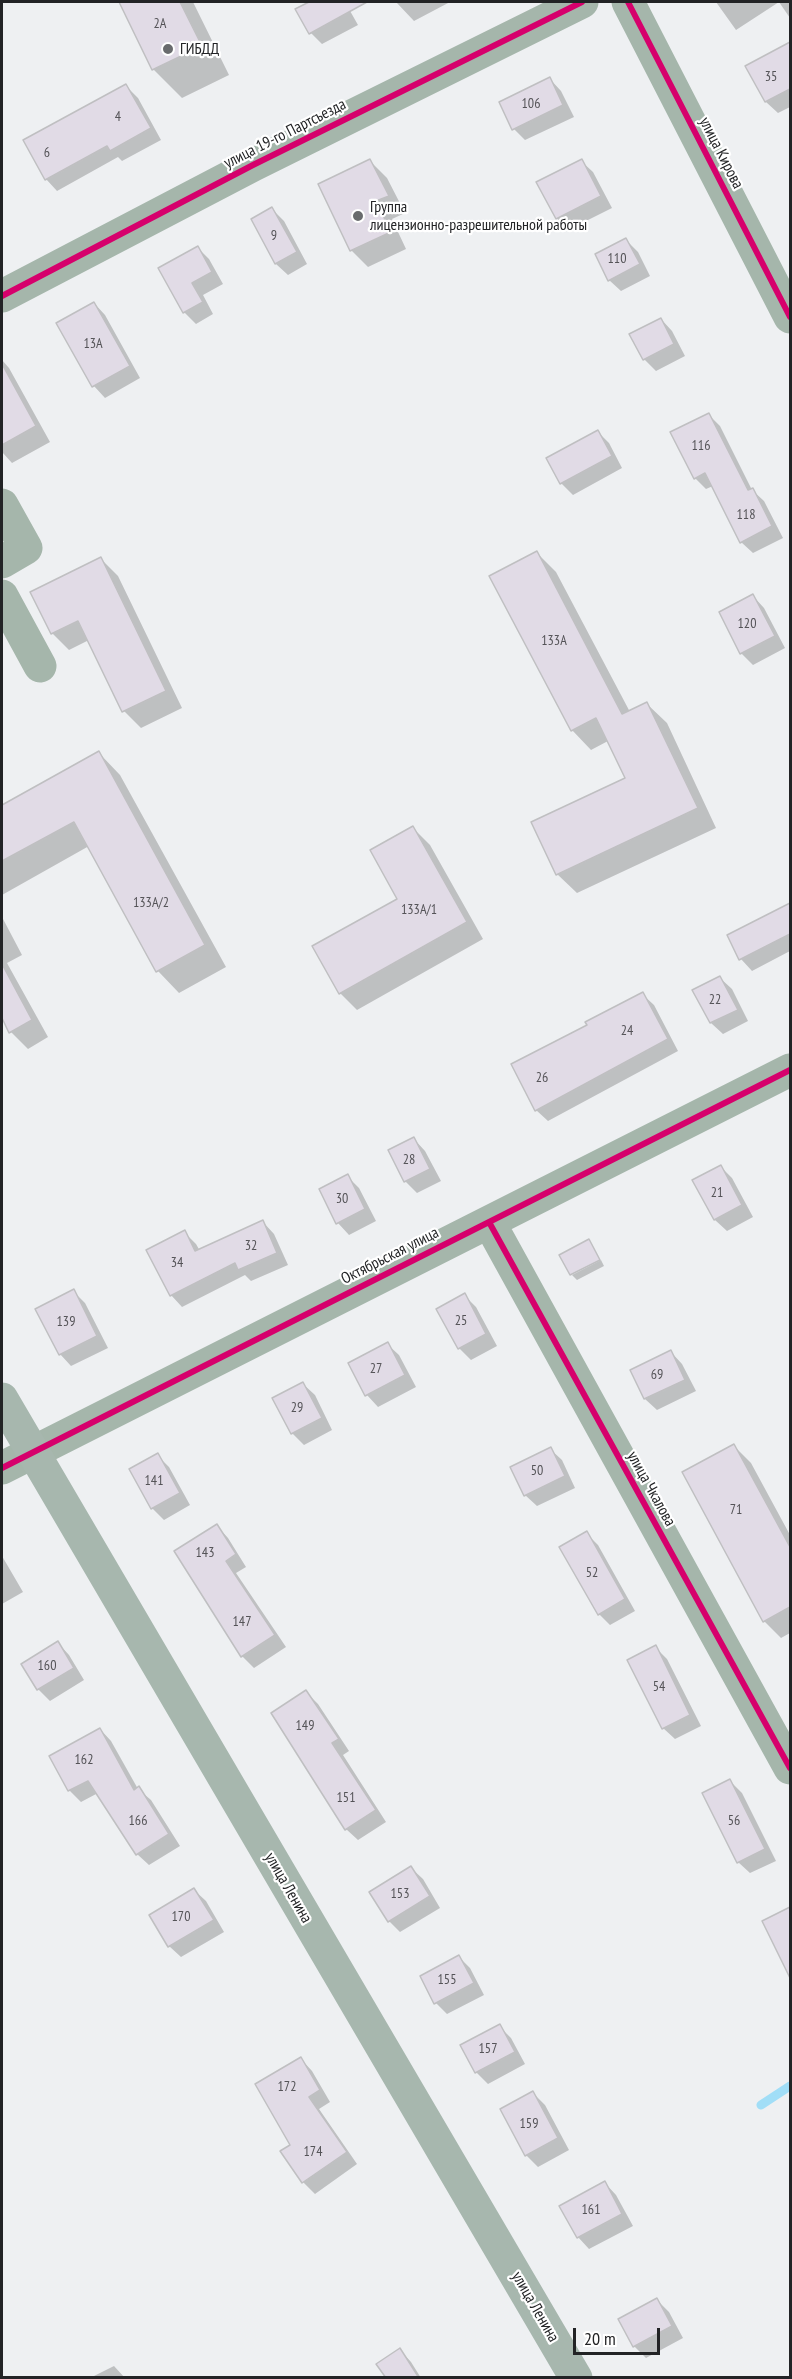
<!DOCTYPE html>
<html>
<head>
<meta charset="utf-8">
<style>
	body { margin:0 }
	#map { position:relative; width:792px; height:2379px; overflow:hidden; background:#eef0f2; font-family:"PT Sans Narrow",sans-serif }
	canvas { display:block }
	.frame { position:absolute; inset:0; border:3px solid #222325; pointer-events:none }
	.scale { position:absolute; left:573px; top:2328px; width:87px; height:27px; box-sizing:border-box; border:3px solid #222325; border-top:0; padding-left:8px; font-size:18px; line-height:21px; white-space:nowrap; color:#222325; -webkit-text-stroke:4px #fff; paint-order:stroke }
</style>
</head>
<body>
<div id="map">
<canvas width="792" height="2379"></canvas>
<div class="frame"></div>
<div class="scale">20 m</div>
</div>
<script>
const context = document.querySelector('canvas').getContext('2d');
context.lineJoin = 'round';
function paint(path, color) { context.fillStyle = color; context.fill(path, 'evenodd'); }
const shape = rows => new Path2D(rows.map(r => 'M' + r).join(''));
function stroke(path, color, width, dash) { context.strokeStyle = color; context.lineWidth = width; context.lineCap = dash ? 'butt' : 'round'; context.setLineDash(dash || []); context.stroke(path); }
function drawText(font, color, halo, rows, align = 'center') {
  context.font = font + ' "PT Sans Narrow",sans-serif'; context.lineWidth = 4.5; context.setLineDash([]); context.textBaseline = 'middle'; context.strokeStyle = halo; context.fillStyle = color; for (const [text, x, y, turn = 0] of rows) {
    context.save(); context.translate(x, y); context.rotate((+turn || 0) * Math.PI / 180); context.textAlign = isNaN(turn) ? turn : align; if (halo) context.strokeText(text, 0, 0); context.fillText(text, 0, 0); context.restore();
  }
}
paint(shape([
	[121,2,193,2,229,75,182,98,154,70],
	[312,2,345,2,358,25,322,44,311,33,297,10],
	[396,2,450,2,414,21],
	[716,2,790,2,790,18,779,2,736,30],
	[790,44,790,107,778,113,766,102,747,67],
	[550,79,561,91,574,117,525,140,514,129],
	[126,86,138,98,161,140,122,161,118,157,57,191,46,179],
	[370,161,387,178,405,213,392,219,406,249,368,267,351,250],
	[581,161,593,172,612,208,568,230,557,218],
	[272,209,284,221,307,264,288,275,276,264,253,220],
	[626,240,638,252,650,276,621,291,609,280],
	[198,248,209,259,223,284,203,295,213,314,196,324,184,312],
	[94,303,105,315,140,378,105,398,94,386,58,323],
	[661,319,672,331,685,356,656,371,644,359],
	[2,360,9,368,50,442,12,463,2,452],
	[708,414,720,426,752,490,764,501,783,538,753,553,741,542,713,486,706,489,695,478],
	[598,432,609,443,622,468,573,495,561,483],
	[537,553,556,572,630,712,647,704,667,723,716,828,577,893,557,874,627,779,608,741,591,750,572,730],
	[101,559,118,576,182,708,141,728,124,711,89,640,69,650,52,633],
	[753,596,764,608,785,648,753,665,741,653],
	[99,753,120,775,226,967,179,993,158,971,89,846,2,895,2,806],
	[413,828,430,845,483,939,357,1010,340,993,399,899],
	[785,907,790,913,790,951,752,971,741,959],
	[2,917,22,955,7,963,48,1037,28,1049,11,1032,2,1015],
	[720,978,732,989,748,1021,723,1034,711,1023,695,991],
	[642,994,654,1005,678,1051,548,1121,536,1110,589,1026],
	[414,1139,425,1151,441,1181,417,1193,405,1181],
	[721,1167,732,1178,753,1217,727,1231,715,1220,694,1181],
	[347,1176,359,1188,376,1221,349,1235,338,1223],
	[263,1222,274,1234,288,1265,251,1281,245,1275,182,1307,171,1295,184,1232,196,1244,200,1251],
	[601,1260,604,1266,577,1280,572,1275],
	[73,1291,85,1303,108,1348,71,1366,60,1354],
	[464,1295,476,1307,497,1346,471,1360,459,1348,438,1309],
	[387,1344,399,1355,416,1387,378,1407,367,1395,350,1364],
	[671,1352,682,1364,696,1391,657,1410,645,1399,632,1371],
	[303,1384,315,1395,332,1430,304,1445,292,1433],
	[734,1446,751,1463,790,1535,790,1633,781,1638,764,1621],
	[550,1449,562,1460,575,1488,537,1506,525,1495],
	[157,1455,169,1467,190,1505,164,1520,152,1508],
	[217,1526,228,1538,246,1567,236,1573,286,1647,254,1668,242,1656],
	[586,1533,598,1545,635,1611,610,1625,599,1614],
	[2,1556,23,1592,2,1604],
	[58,1643,69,1655,84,1680,50,1701,38,1689],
	[655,1647,667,1659,701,1726,675,1739,663,1728],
	[306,1692,318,1704,349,1751,343,1755,386,1822,358,1840,346,1829],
	[100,1729,111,1741,138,1789,151,1800,180,1846,149,1865,137,1854,98,1793,81,1802,70,1791,51,1756],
	[730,1781,742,1793,776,1861,750,1873,738,1862],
	[411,1868,423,1879,440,1908,400,1932,389,1921],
	[194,1890,206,1901,224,1932,181,1957,169,1946],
	[790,1909,790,1967,783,1960],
	[459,1957,470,1968,484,1995,447,2014,436,2003],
	[499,2026,511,2038,525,2064,488,2084,476,2072],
	[301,2059,312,2071,330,2102,319,2109,357,2164,315,2194,303,2182,292,2145],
	[533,2093,545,2105,569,2150,538,2167,526,2155],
	[605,2183,616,2195,633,2226,589,2249,578,2237],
	[657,2300,669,2312,683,2338,646,2358,634,2346],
	[400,2350,411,2362,421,2378,387,2378],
	[114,2366,125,2378,90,2378]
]), '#0003');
stroke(shape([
	[761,2105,790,2086]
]), '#a1def7', 9);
const building = shape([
	[119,2,180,2,202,46,152,70,119,2],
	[309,2,367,2,309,34,295,9,309,2],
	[790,42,790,89,765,102,745,66,790,42],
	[550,77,563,105,512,130,499,102,550,77],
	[126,84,151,128,110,151,107,146,45,180,23,140,126,84],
	[370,159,389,196,376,201,391,232,350,251,318,184,370,159],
	[582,159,601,196,556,219,536,182,582,159],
	[272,207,297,252,275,264,251,219,272,207],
	[626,238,640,264,608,281,595,254,626,238],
	[198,246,212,272,192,283,203,302,183,313,158,268,198,246],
	[94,302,130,366,92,387,56,323,94,302],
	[661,318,674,344,643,360,629,334,661,318],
	[2,364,36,426,2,445,2,364],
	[709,413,748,490,753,488,772,526,740,543,705,473,694,479,670,432,709,413],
	[598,430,612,456,560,484,546,458,598,430],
	[537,551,622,714,647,702,698,808,556,875,531,822,625,778,596,718,571,731,489,576,537,551],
	[101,557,166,691,122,712,78,621,51,634,30,592,101,557],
	[753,594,775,636,740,654,719,612,753,594],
	[99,751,205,945,156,972,74,822,2,861,2,805,99,751],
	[413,826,467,922,339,994,312,946,397,899,370,850,413,826],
	[790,903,790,934,739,960,727,935,790,903],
	[2,964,32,1020,9,1033,2,1018,2,964],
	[720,976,738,1010,710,1023,692,990,720,976],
	[643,992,668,1039,535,1111,511,1064,587,1025,585,1022,643,992],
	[414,1137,430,1169,404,1182,388,1150,414,1137],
	[721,1165,742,1205,714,1220,692,1180,721,1165],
	[348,1174,365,1209,336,1224,319,1189,348,1174],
	[263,1220,277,1253,238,1270,235,1263,170,1296,146,1250,185,1230,195,1251,263,1220],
	[589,1239,600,1260,570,1275,559,1255,589,1239],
	[74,1289,97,1336,59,1355,35,1309,74,1289],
	[465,1293,486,1334,458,1349,436,1309,465,1293],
	[388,1342,405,1375,365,1396,348,1363,388,1342],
	[671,1350,685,1380,644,1399,630,1370,671,1350],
	[303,1382,322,1418,291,1434,272,1398,303,1382],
	[734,1444,790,1547,790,1607,763,1622,682,1472,734,1444],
	[551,1447,565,1476,524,1496,510,1467,551,1447],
	[158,1453,180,1493,151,1509,129,1469,158,1453],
	[217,1524,236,1554,226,1561,275,1635,241,1657,174,1551,217,1524],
	[587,1531,625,1599,598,1615,559,1547,587,1531],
	[58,1641,74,1668,37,1690,21,1664,58,1641],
	[656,1645,690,1715,662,1729,627,1660,656,1645],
	[306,1690,339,1739,332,1743,376,1810,345,1830,271,1713,306,1690],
	[100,1728,134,1790,139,1786,169,1834,136,1855,88,1781,68,1791,49,1756,100,1728],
	[730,1779,765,1849,737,1863,702,1793,730,1779],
	[411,1866,430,1896,388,1922,369,1892,411,1866],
	[194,1888,214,1920,168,1947,149,1915,194,1888],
	[790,1907,790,1978,762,1921,790,1907],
	[459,1955,474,1983,434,2004,420,1976,459,1955],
	[500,2024,515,2052,475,2073,460,2045,500,2024],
	[301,2057,320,2090,309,2097,347,2152,302,2183,280,2151,290,2145,255,2084,301,2057],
	[533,2091,558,2138,525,2156,500,2109,533,2091],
	[605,2181,622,2214,577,2238,559,2206,605,2181],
	[657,2298,672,2326,633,2347,618,2319,657,2298],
	[400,2348,419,2378,386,2378,376,2364,400,2348]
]);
paint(building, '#e1dbe6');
stroke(building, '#bfbfc1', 1.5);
stroke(shape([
	[628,2,790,317],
	[2,296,253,165,582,2],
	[2,505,26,548,2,562],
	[2,596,40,666],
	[489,1222,790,1768],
	[2,1468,790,1070]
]), '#a5b6ab', 33);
stroke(shape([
	[2,1399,576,2378]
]), '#a7b7ae', 33);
stroke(shape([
	[628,2,790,317],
	[2,296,253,165,582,2],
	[489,1222,790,1768],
	[2,1468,790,1070]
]), '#d6006c', 6);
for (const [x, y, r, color] of [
	[168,49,6,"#696b6d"],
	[358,216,6,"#696b6d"]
]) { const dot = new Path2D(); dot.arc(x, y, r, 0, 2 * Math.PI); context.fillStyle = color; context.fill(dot); stroke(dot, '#fff', 2); }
drawText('14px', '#545357', null, [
	["2А",160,24],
	["35",771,77],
	["106",531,104],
	["4",118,117],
	["6",47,153],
	["9",274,236],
	["110",617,259],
	["13А",93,344],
	["116",701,446],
	["118",746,515],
	["120",747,624],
	["133А",554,641],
	["133А/2",151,903],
	["133А/1",419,910],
	["22",715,1000],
	["24",627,1031],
	["26",542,1078],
	["28",409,1160],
	["21",717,1193],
	["30",342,1199],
	["32",251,1246],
	["34",177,1263],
	["25",461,1321],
	["139",66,1322],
	["27",376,1369],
	["69",657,1375],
	["29",297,1408],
	["50",537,1471],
	["141",154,1481],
	["71",736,1510],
	["143",205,1553],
	["52",592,1573],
	["147",242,1622],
	["160",47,1666],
	["54",659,1687],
	["149",305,1726],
	["162",84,1760],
	["151",346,1798],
	["166",138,1821],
	["56",734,1821],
	["153",400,1894],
	["170",181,1917],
	["155",447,1980],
	["157",488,2049],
	["172",287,2087],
	["159",529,2124],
	["174",313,2152],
	["161",591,2210]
]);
drawText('16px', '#222325', '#fff', [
	["ГИБДД",180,49],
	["Группа",370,207],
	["лицензионно-разрешительной работы",370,225]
], 'left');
drawText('16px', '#222325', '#fff', [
	["улица 19-го Партсъезда",285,134,-27],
	["улица Кирова",721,153,63],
	["Октябрьская улица",390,1256,-27],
	["улица Чкалова",651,1489,61],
	["улица Ленина",288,1888,60],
	["улица Ленина",535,2307,60]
]);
</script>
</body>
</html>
